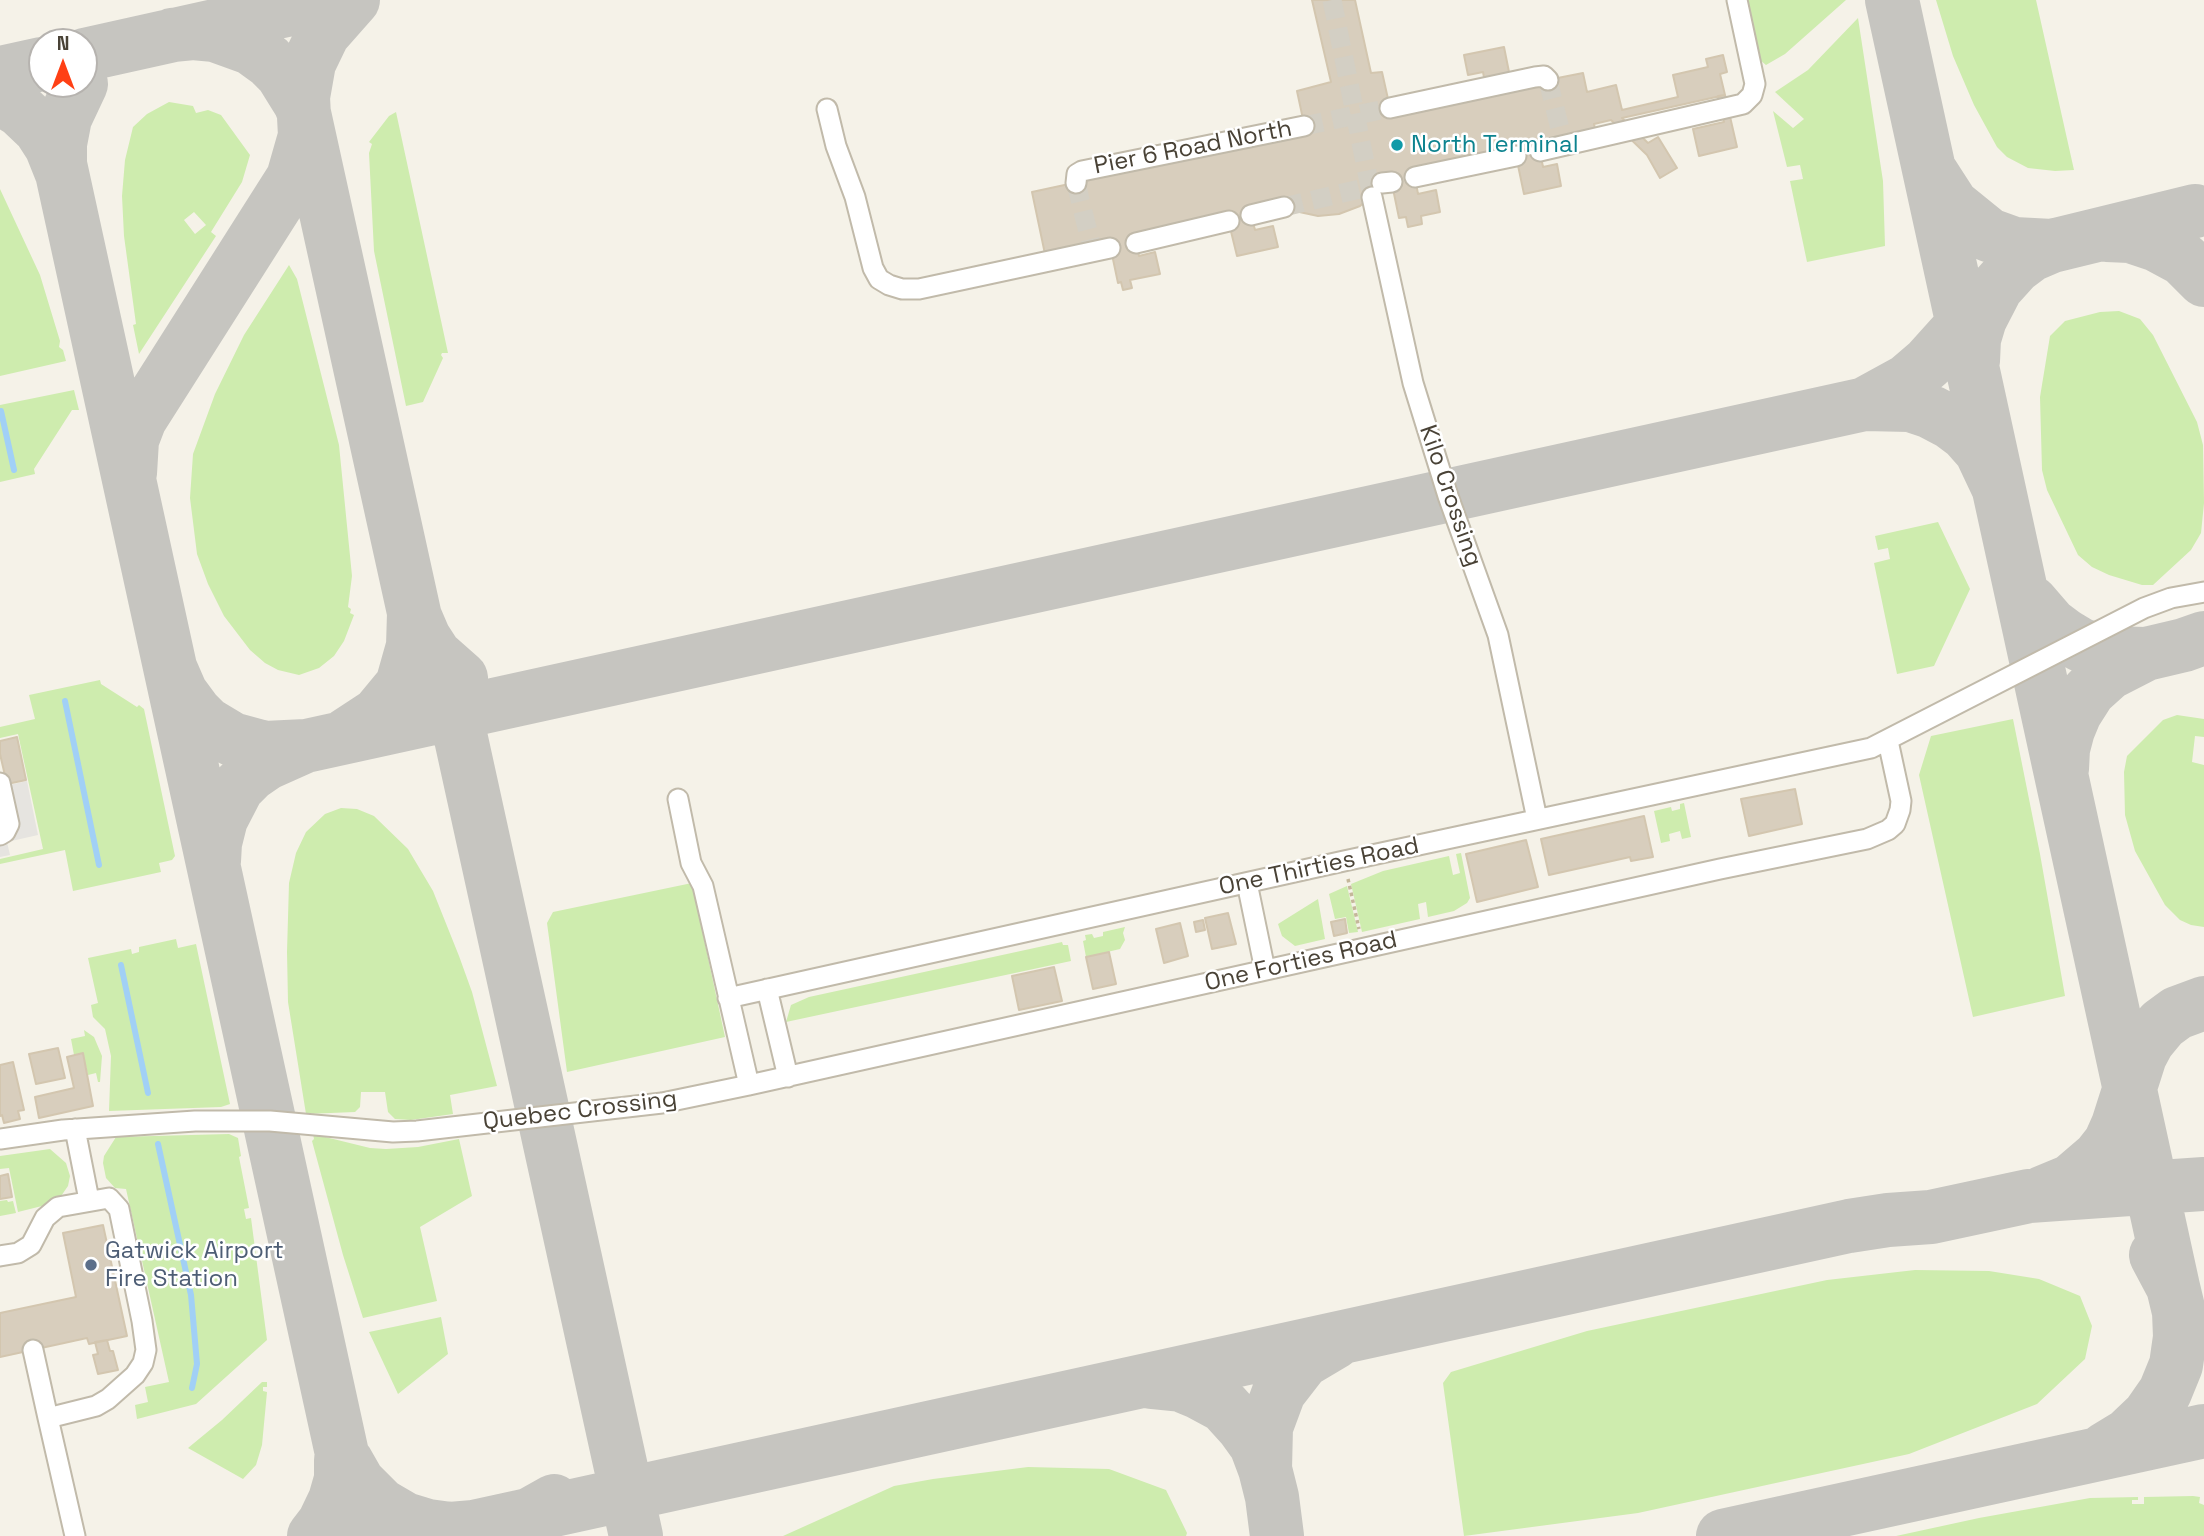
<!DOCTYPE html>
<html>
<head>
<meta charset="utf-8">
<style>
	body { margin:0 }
	#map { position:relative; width:2204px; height:1536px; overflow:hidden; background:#f5f2e8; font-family:"Space Grotesk",sans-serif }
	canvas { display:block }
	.north { position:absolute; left:28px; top:28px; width:70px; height:70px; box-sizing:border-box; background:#fff; border:2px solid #b6b3af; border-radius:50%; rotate:0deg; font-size:19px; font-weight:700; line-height:28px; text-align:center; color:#494236 }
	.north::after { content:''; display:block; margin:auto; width:24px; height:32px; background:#ff4015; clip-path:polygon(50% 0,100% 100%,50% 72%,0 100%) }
</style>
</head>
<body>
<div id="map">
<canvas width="2204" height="1536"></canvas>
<div class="north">N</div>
</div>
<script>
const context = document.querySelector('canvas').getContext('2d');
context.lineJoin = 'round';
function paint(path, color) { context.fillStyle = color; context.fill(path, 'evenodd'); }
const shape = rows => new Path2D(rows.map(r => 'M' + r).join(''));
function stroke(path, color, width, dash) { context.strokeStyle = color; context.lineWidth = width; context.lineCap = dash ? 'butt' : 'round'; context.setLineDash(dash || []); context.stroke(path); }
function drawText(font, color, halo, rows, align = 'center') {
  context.font = font + ' "Space Grotesk",sans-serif'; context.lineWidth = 5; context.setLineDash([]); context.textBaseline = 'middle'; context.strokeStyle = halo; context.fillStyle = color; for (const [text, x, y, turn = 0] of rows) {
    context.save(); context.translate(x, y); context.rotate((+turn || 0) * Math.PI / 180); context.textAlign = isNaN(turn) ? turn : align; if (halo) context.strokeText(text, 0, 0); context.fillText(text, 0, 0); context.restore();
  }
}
paint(shape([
	[1746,0,1846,0,1785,54,1766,65,1760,60],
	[1936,0,2036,0,2074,170,2055,171,2028,168,2007,157,1997,147,1974,105,1953,56],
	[1858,18,1883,181,1885,246,1807,262,1790,181,1803,179,1800,165,1787,167,1773,111,1793,128,1804,119,1775,92,1808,70],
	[169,102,193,106,196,113,208,110,221,115,250,155,242,182,211,232,216,236,139,354,133,325,136,324,124,236,122,196,125,160,133,127,147,114],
	[194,212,206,225,195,234,184,220],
	[396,112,448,353,442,353,441,355,443,358,423,402,406,406,374,251,369,153,372,144,369,142,389,116],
	[0,189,40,275,60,341,59,347,63,350,66,361,0,376],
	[289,265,297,279,339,445,352,576,348,607,351,609,350,613,354,615,344,641,334,656,319,668,299,675,278,670,265,663,250,650,224,616,208,584,197,554,190,498,193,454,215,394,244,335],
	[2119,311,2140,319,2153,335,2197,422,2203,445,2204,503,2201,533,2191,550,2153,585,2142,585,2109,575,2092,567,2078,555,2047,490,2042,470,2040,397,2050,336,2065,321,2100,312],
	[74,390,79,410,72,410,34,469,35,474,0,482,0,405],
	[1938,522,1970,589,1934,666,1897,674,1874,563,1890,559,1888,548,1878,550,1875,536],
	[100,680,101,684,137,707,139,705,144,709,175,856,172,860,159,863,161,872,73,891,65,850,0,864,0,859,43,849,18,734,0,738,0,727,35,719,29,695],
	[2177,715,2204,719,2204,737,2195,736,2192,762,2204,765,2204,927,2191,925,2180,920,2165,905,2135,851,2125,815,2124,772,2127,756,2163,720],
	[2013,719,2040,854,2065,996,1973,1017,1919,775,1931,736],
	[1684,803,1691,837,1682,839,1680,831,1669,834,1670,841,1661,843,1654,811,1671,807,1672,811,1680,809,1680,804],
	[341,808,357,809,374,816,408,849,433,891,459,956,472,992,497,1086,450,1095,453,1114,411,1120,395,1119,388,1112,385,1092,361,1092,360,1107,355,1112,306,1114,288,1002,287,952,289,883,296,853,306,832,325,814],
	[1461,853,1470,898,1467,903,1454,911,1428,917,1426,902,1418,904,1420,919,1362,932,1351,884,1383,871,1449,856,1453,875,1460,873,1456,854],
	[692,883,725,1037,567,1072,547,923,553,912],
	[1347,886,1358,932,1349,933,1346,917,1335,919,1329,894],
	[1318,899,1325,939,1295,946,1282,936,1278,924],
	[1125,927,1123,933,1125,940,1120,949,1086,957,1083,941,1086,940,1085,935,1092,934,1094,938,1103,936,1103,932],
	[176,939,178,948,196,944,230,1104,221,1107,109,1111,111,1056,105,1029,93,1017,91,1005,98,1003,88,958,131,949,132,954,139,952,139,947],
	[1062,942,1063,945,1068,945,1071,961,786,1022,791,1005,809,997],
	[84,1030,94,1037,102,1056,100,1082,98,1082,96,1073,88,1075,83,1054,74,1055,71,1039,85,1036],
	[229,1134,238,1138,241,1156,239,1157,249,1208,244,1209,246,1219,251,1218,267,1340,196,1404,137,1419,135,1405,148,1402,145,1387,169,1382,126,1189,115,1188,106,1178,103,1163,104,1156,116,1137],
	[313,1134,370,1148,386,1149,418,1147,459,1139,472,1196,420,1227,437,1301,363,1318,343,1255,312,1141,314,1139],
	[50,1149,66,1163,70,1176,68,1186,59,1199,50,1204,18,1212,9,1168,0,1169,0,1156],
	[7,1200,8,1202,13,1201,16,1213,0,1216,0,1201],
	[1915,1270,1989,1271,2039,1279,2080,1296,2092,1326,2085,1359,2037,1404,1909,1454,1638,1513,1464,1536,1443,1383,1451,1372,1587,1331,1827,1280],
	[441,1317,448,1354,398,1394,369,1332],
	[262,1382,267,1382,267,1387,263,1387,263,1391,267,1392,262,1445,256,1465,243,1479,188,1448,222,1420],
	[1028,1467,1109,1469,1166,1490,1187,1533,1186,1536,783,1536,894,1486,933,1479],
	[2193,1496,2200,1497,2199,1503,2204,1505,2204,1536,1896,1536,1979,1518,2090,1498,2138,1497,2138,1500,2132,1500,2132,1504,2144,1504,2144,1497]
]), '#ceecae');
paint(shape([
	[27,781,38,835,7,842,10,855,0,857,0,787]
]), '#e6e4e0');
stroke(shape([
	[1,411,14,470],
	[65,701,99,865],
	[121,965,148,1093],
	[158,1144,191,1295,197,1364,192,1388]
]), '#a1d0f6', 6);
stroke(shape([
	[1892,0,2173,1287],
	[172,35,193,33,215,35,251,48,269,61,282,74,300,103,304,113,415,617,424,638,435,655,461,678],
	[84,55,332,0],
	[0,73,42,64],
	[81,84,65,118,60,144,60,164,360,1536],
	[0,98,20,110,40,129,51,146,61,171],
	[1932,174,1952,205,1989,235,2014,244,2052,246],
	[2107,235,2130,236,2157,245,2183,259,2204,280],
	[1973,361,1974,339,1980,319,1996,288,2015,267,2031,255,2052,246,2195,211],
	[1865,404,1907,381,1928,363,1982,303],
	[130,473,132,440,140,419,293,178,305,136,303,97,309,63,323,34,353,0],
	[2031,602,2050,624,2066,636,2081,645,2108,653,2146,654,2184,645,2204,638],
	[435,655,443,669,451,693,636,1536],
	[171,670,181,693,195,712,207,724,232,739,265,748,306,746,1865,404,1910,405,1931,412,1950,422,1966,434,1981,451,1998,487],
	[346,735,378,714,402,685,413,646,414,613],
	[2062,769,2063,749,2068,730,2075,713,2089,691,2109,673,2146,654],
	[214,861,215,843,221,819,237,788,251,774,267,763,305,746],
	[2042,1193,2071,1181,2099,1157,2110,1143,2118,1125,2140,1056,2148,1041,2162,1024,2177,1013,2204,1003],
	[1151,1382,1181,1385,1198,1392,1224,1406,1243,1427,1256,1445,1265,1469,1272,1497,1277,1536],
	[2105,1449,2128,1435,2149,1415,2165,1392,2176,1365,2180,1337,2179,1312,2173,1287,2156,1255],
	[346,1461,358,1482,381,1505,405,1519,428,1526,450,1529,474,1527,529,1515,554,1501],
	[1265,1469,1266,1427,1279,1392,1303,1361,1335,1342],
	[522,1517,1849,1226,1888,1220,1931,1217,2029,1196,2204,1184],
	[314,1536,324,1523,335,1500,341,1479,341,1460],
	[1723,1536,2204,1431]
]), '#c6c5c0', 54);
const building = shape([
	[1312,0,1355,0,1371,73,1382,72,1390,108,1487,93,1483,72,1468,75,1464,55,1504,47,1512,87,1583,73,1587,92,1616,85,1622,110,1678,97,1673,75,1708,67,1706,59,1723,55,1727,72,1720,74,1725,95,1622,118,1648,143,1658,137,1677,168,1660,178,1647,155,1611,120,1594,124,1596,134,1539,147,1543,167,1557,164,1561,186,1524,194,1515,151,1414,173,1418,194,1436,190,1440,212,1421,216,1422,224,1408,227,1406,217,1399,218,1391,179,1360,206,1339,214,1318,216,1290,210,1250,211,1255,230,1273,226,1278,247,1237,256,1227,215,1135,235,1139,256,1155,252,1160,274,1130,280,1132,288,1123,290,1121,282,1118,283,1109,240,1045,254,1032,192,1306,133,1297,91,1331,82,1312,0],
	[1725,95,1737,147,1699,156,1693,129,1724,122,1718,96,1725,95],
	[17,737,26,780,7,784,0,754,0,741,17,737],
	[1795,789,1802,824,1749,836,1741,799,1795,789],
	[1644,816,1653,857,1631,861,1630,857,1549,875,1541,839,1644,816],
	[1526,840,1538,887,1477,902,1466,854,1526,840],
	[1228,913,1236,944,1212,949,1205,918,1228,913],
	[1345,919,1347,933,1334,936,1331,922,1345,919],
	[1203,920,1205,930,1196,932,1194,922,1203,920],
	[1180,923,1188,956,1164,963,1156,929,1180,923],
	[1109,952,1116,984,1093,989,1086,957,1109,952],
	[1054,967,1062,1001,1019,1010,1012,976,1054,967],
	[58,1048,65,1078,36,1084,29,1054,58,1048],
	[83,1053,93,1106,39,1118,35,1097,74,1088,67,1057,83,1053],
	[13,1062,24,1110,18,1111,20,1119,4,1123,2,1115,0,1116,0,1065,13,1062],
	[8,1174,12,1197,0,1199,0,1176,8,1174],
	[103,1225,127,1336,89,1344,87,1338,0,1357,0,1313,76,1297,63,1233,103,1225],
	[107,1340,110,1351,113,1351,118,1370,98,1374,93,1355,98,1354,95,1342,107,1340]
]);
paint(building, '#d8cebd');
stroke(building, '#d3c6af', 2);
stroke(shape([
	[1332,0,1372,197],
	[1548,80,1563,141],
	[1304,126,1390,108],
	[1076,183,1091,244],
	[1284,207,1381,184]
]), '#d3cfc4', 19, [19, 10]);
const minor = shape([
	[1390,108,1535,77,1544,76,1548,80],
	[827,109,836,146,855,197,873,268,879,279,889,285,902,289,919,289,1110,248],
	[1540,151,1743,104,1752,95,1755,84,1737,0],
	[1415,177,1516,156],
	[1076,183,1077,174,1082,171,1304,126],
	[1382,183,1392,182],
	[1372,197,1413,383,1448,496,1498,635,1537,819],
	[1251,215,1284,207],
	[1136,243,1229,221],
	[0,783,9,824,5,832,0,835],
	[678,799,691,863,703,886,749,1085],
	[1247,883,1265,970],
	[767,989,788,1077],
	[728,998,1344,861,1871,748,2144,608,2171,598,2204,592],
	[75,1129,89,1200],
	[0,1139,63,1130,195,1121,270,1121,393,1132,417,1131,662,1103,749,1085,1720,869,1867,839,1888,830,1895,824,1900,810,1901,801,1888,741],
	[0,1256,18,1253,31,1245,45,1218,58,1207,109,1198,119,1209,142,1321,146,1350,143,1363,135,1375,108,1399,96,1406,48,1418,75,1536],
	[33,1350,48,1418]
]);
stroke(minor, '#c1baaa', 23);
stroke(shape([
	[1348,879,1359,929]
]), '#c4b79a', 3.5, [3.5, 3.5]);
stroke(minor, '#fff', 19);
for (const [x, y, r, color] of [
	[1397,145,7,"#0f9aa8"],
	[91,1265,7,"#5c6f8a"]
]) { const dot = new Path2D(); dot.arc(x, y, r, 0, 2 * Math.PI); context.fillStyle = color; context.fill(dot); stroke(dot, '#fff', 2.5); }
drawText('24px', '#0d838f', '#fff', [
	["North Terminal",1411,145]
], 'left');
drawText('24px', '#494236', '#fff', [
	["Pier 6 Road North",1193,148,-11],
	["Kilo Crossing",1450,496,71],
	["One Thirties Road",1319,867,-12],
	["One Forties Road",1301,962,-13],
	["Quebec Crossing",580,1111,-7]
]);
drawText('24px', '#4e5e75', '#fff', [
	["Gatwick Airport",105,1251],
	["Fire Station",105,1279]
], 'left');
</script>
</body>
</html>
